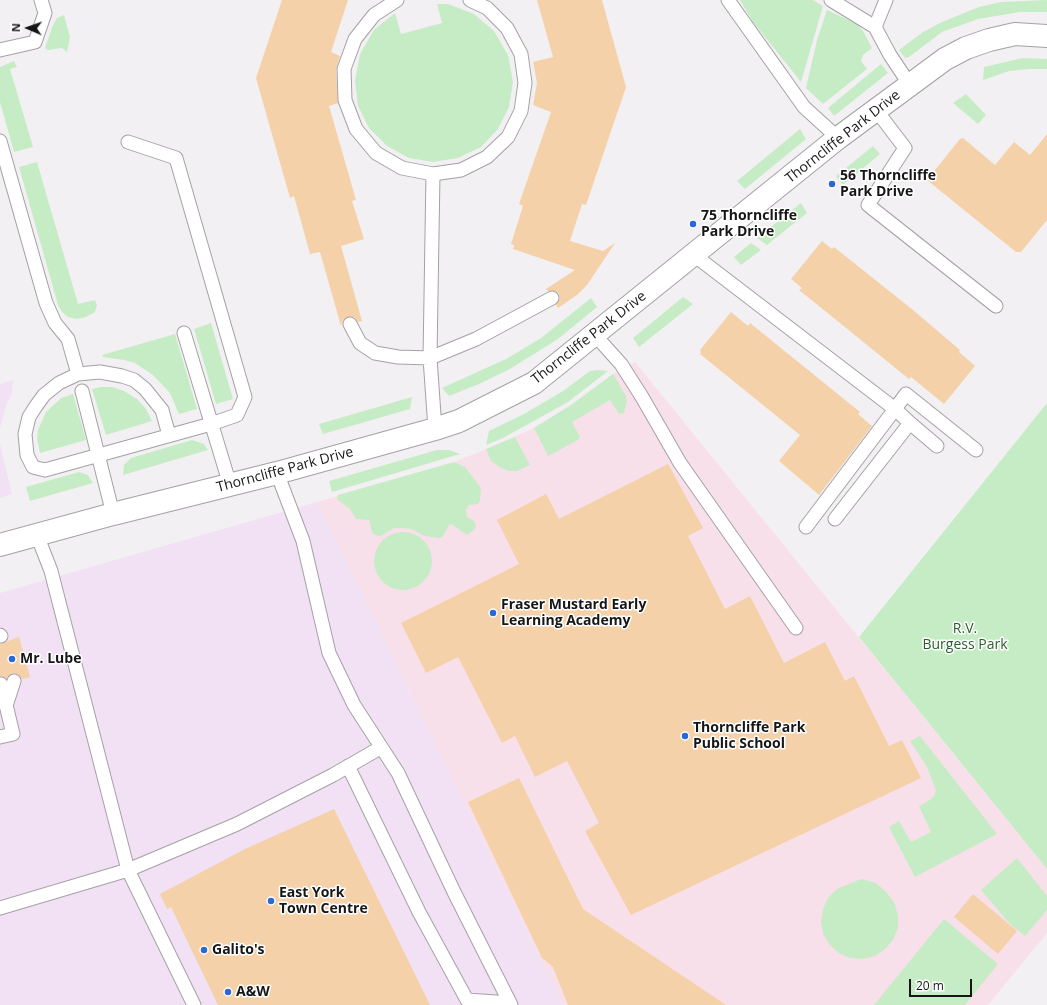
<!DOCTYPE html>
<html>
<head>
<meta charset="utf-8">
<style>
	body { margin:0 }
	#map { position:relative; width:1047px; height:1005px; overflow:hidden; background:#f3f0f3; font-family:"Open Sans",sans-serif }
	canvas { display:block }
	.north { position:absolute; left:8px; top:8px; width:40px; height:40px; -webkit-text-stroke:3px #fff; paint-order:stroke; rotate:272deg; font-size:11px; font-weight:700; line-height:16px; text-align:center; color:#171617 }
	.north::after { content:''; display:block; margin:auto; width:14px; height:18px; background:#171617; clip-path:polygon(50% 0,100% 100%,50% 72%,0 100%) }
	.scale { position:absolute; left:909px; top:979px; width:63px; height:18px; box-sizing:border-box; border:2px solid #171617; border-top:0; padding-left:5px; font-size:12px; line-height:14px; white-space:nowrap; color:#171617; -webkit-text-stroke:3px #fff; paint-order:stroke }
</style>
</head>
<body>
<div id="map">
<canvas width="1047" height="1005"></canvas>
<div class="north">N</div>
<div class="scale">20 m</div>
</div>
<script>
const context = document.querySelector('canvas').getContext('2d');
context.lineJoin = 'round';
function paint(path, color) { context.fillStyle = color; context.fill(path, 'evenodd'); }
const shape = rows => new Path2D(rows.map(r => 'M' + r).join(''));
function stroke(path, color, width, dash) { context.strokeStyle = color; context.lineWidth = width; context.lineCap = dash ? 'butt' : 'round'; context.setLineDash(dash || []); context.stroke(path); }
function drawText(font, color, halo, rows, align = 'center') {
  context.font = font + ' "Open Sans",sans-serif'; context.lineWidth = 3; context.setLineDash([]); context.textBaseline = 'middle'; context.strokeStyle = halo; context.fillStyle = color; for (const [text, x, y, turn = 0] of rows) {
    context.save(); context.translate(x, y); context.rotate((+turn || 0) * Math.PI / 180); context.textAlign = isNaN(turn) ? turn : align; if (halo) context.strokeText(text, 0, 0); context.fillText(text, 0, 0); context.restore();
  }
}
paint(shape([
	[13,380,12,394,7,403,0,428,0,384],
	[0,444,12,494,0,498],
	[317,502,563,1005,0,1005,0,593]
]), '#f2e1f4');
paint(shape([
	[635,362,1047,869,1047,933,988,1005,563,1005,317,502,449,464,486,449,534,428,571,405,613,374]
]), '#f8e0eb');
paint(shape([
	[740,0,813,0,823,6,801,82,753,22],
	[1047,0,1047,12,1020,12,978,19,942,32,909,57,905,58,899,50,923,32,942,22,979,7,1001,2],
	[437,4,448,4,474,14,494,31,508,55,513,82,509,107,498,129,481,147,458,158,433,162,409,158,387,146,369,128,358,106,355,81,360,54,374,30,395,13,401,34,442,23],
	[827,10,857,24,863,31,872,48,863,55,861,61,867,69,823,104,806,88,817,40],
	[64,15,70,37,67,52,62,48,48,50,45,48,53,25,57,18],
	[1023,58,1047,59,1047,69,1029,69,1009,71,983,80,984,67],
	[14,61,17,67,10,69,33,147,14,152,0,102,0,67],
	[881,64,888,73,834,116,828,108],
	[966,94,986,115,978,124,953,103],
	[800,129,806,139,745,189,737,181],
	[873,146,880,154,843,185,836,176],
	[37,162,78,304,95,300,97,305,95,312,86,317,77,319,68,317,62,312,58,305,19,167],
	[801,203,807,213,767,245,757,238],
	[751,243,761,250,741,265,734,257],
	[683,297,693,304,639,347,633,338],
	[591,298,597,307,558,339,510,369,479,384,449,396,442,388,506,359,541,338],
	[211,323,233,399,216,404,194,329],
	[175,334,197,409,179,414,170,393,153,375,135,363,124,360,103,357,102,355],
	[597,370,608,371,568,402,550,412,503,438,486,445,489,431,524,414,563,391,590,371],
	[613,374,626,396,627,401,624,413,619,414,610,400,572,422,580,437,578,440,548,456,534,428,571,405],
	[101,387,112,387,124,391,137,399,146,409,152,421,106,435,92,389],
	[73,394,86,440,40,453,37,439,38,430,46,412,61,398],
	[412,397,410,409,323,434,319,424],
	[1047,403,1047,869,859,637],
	[515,437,530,465,517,471,509,471,501,468,491,461,486,449],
	[192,440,204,444,208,450,123,475,124,465,131,458],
	[437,450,449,450,460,454,332,492,329,481],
	[454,462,465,467,481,488,480,501,478,504,469,505,466,510,467,517,474,521,476,525,474,530,467,535,451,524,449,525,443,536,440,538,425,536,411,529,402,528,394,528,380,536,375,535,372,532,369,520,356,519,350,509,337,499,338,495],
	[79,472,88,475,93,483,30,501,26,487],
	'374 561a29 29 0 1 1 58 0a29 29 0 1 1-58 0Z',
	[920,736,997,834,915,877,889,827,899,821,911,842,931,832,919,806,930,800,934,796,936,790,926,765,910,741],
	[1017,858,1047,896,1047,910,1025,936,1010,924,981,890],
	[861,879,876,883,886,892,894,902,898,915,898,928,893,940,885,949,875,956,863,959,850,958,839,953,830,945,823,934,821,922,823,909,828,898,837,889],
	[944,919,998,964,965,1005,874,1005]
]), '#c6ecc5');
paint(shape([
	[282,0,348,0,331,52,340,56,336,69,338,103,329,106,356,200,352,201,364,239,341,246,362,321,358,322,354,317,347,317,343,320,341,326,320,252,310,254,294,196,290,198,256,78],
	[537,0,602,0,626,87,586,205,582,204,570,241,603,251,615,243,587,285,577,295,558,308,556,305,560,299,559,294,556,291,548,291,546,289,575,270,513,249,514,245,511,244,523,206,519,204,551,112,533,105,537,83,533,62,553,57],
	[1047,134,1047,220,1021,252,1016,252,927,180,960,139,963,138,995,165,1014,142,1030,155],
	[822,241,832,249,834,247,913,310,960,350,959,352,975,366,944,404,911,377,909,379,830,315,799,290,802,288,791,279],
	[731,312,748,326,750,323,860,412,858,414,872,426,819,495,779,461,800,435,700,354,701,352,700,350],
	[668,464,703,528,688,536,725,609,750,596,784,663,825,642,845,681,854,676,889,746,902,740,921,778,631,915,585,831,599,823,567,761,535,777,515,736,502,743,458,657,426,673,401,623,519,564,497,520,546,494,559,519],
	[19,637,30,677,22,679,17,674,13,673,7,678,0,676,0,644],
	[519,778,583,909,726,1005,568,1005,553,967,542,958,468,802],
	[334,809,430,1005,218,1005,171,907,167,909,160,894,245,849],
	[973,894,1017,931,998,954,954,917]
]), '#f4d1a8');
const lane = shape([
	[397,0,374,15,355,39,344,69,345,100,356,129,376,153,402,168,433,174,461,170,487,157,508,137,521,111,525,83,521,54,507,28,487,8,470,0],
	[728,0,804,107,838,138],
	[831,0,875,27,890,55,910,85],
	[875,27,886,0],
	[0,50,35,42,45,13,41,0],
	[876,110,905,148,868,205,996,306],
	[0,141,46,303,55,323,68,339,78,374],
	[128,142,176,158,245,397,237,415,211,424,45,470,33,467,27,455,25,434,29,417,36,406,44,395,59,383,78,374,100,372,122,376,134,380,145,389,162,410,169,435],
	[433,174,430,358,435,429],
	[694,255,895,409,806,527],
	[350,324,360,343,375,353,398,357,430,358,476,339,552,298],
	[184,333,230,485],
	[594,334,621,364,642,397,680,463,796,628],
	[82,391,113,514],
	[910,423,937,446],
	[277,473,303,541,329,653,354,705,398,773,454,892,511,1005],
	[835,519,910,423,895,409,906,394,976,450],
	[37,535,51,571,128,870,194,1005],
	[0,635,1,636],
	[6,706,14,681],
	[0,737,13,734,1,684],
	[348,766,419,912,467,1000,510,1003],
	[0,908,128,870,237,824,333,775,380,748]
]);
const secondary = shape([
	[0,545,113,514,277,473,435,429,459,421,534,383,838,138,945,59,966,48,989,40,1015,34,1047,36]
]);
stroke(lane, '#a4a1a4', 15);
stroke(secondary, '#a4a1a4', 24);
stroke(lane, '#fff', 13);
stroke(secondary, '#fff', 22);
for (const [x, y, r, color] of [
	[832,184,4,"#2969d6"],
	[693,224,4,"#2969d6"],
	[493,613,4,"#2969d6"],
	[12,659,4,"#2969d6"],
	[685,736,4,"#2969d6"],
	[271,901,4,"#2969d6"],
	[204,950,4,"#2969d6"],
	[228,992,4,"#2969d6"]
]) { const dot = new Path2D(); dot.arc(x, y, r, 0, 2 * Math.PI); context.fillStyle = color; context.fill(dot); stroke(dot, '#fff', 1.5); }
drawText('14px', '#171617', '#fff', [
	["Thorncliffe Park Drive",843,137,-38],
	["Thorncliffe Park Drive",589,338,-38],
	["Thorncliffe Park Drive",285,470,-15]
]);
drawText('bold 14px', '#171617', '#fff', [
	["56 Thorncliffe",840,176],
	["Park Drive",840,192],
	["75 Thorncliffe",701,216],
	["Park Drive",701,232],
	["Fraser Mustard Early",501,605],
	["Learning Academy",501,621],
	["Mr. Lube",20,659],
	["Thorncliffe Park",693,728],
	["Public School",693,744],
	["East York",279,893],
	["Town Centre",279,909],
	["Galito's",212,950],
	["A&W",236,992]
], 'left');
drawText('14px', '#295e2d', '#fff', [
	["R.V.",965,629],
	["Burgess Park",965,645]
]);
</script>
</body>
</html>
